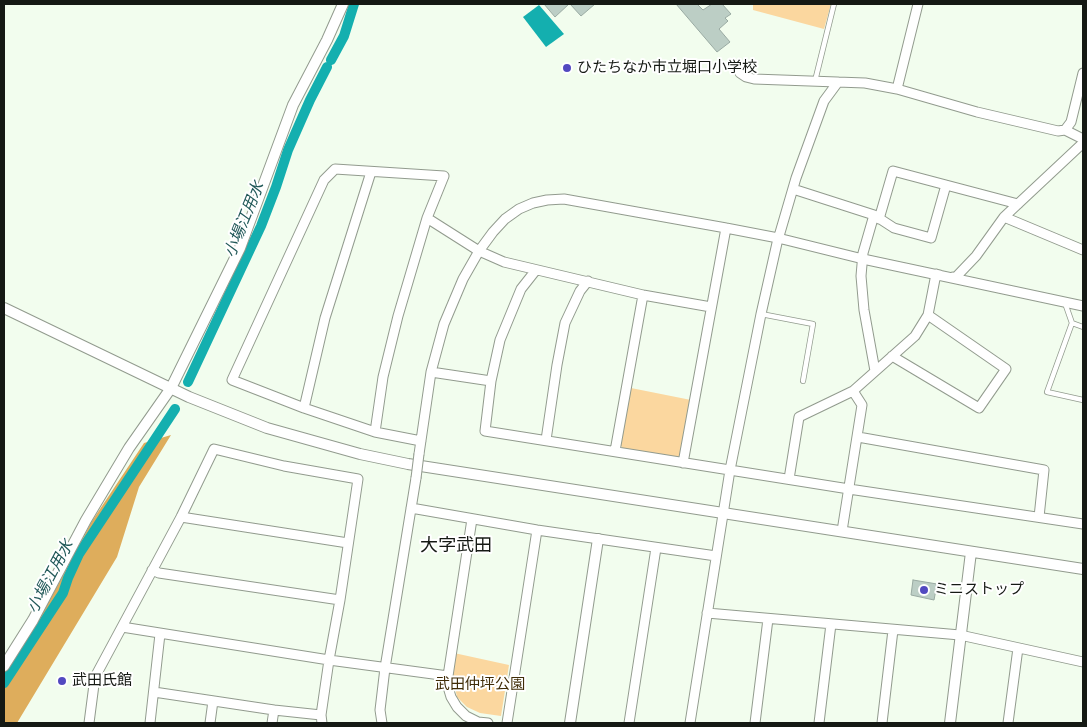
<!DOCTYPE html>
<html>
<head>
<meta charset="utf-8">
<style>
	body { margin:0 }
	#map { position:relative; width:1087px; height:727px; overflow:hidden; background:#f2fdee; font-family:"Sofia Sans Condensed",sans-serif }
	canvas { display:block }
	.frame { position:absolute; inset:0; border:5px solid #151914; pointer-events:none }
</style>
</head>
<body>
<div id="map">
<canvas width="1087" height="727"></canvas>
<div class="frame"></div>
</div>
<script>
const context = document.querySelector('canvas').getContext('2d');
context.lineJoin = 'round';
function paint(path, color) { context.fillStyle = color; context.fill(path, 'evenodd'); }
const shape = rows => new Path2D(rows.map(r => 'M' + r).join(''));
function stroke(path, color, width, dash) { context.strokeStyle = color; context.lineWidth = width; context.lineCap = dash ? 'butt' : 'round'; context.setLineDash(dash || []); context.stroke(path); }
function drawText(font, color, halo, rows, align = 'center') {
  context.font = font + ' "Sofia Sans Condensed","Noto Sans JP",sans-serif'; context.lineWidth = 4; context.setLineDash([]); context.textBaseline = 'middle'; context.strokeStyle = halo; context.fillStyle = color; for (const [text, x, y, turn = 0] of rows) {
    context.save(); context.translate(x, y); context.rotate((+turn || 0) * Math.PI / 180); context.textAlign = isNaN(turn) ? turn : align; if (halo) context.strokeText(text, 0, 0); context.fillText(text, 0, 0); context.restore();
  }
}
paint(shape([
	[753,4,831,4,824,29,753,10],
	[631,388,691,400,680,457,623,449,620,444],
	[454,653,509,665,501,716,480,713,467,707,457,697,452,674]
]), '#fbd79f');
paint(shape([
	[171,435,139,487,117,557,17,723,4,723,4,672,45,609,92,521,144,443]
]), '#dead5c');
paint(shape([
	[539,5,564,34,546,47,523,17]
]), '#14afaf');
stroke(shape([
	[331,60,344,36,354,4],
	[188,382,261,226,276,187,288,150,310,100,327,67],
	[4,683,63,593,68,578,79,554,175,409]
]), '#14afaf', 10);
const building = shape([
	[544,4,569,4,555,17,544,4],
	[570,4,595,4,581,16,570,4],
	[676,4,697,4,703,10,712,4,722,4,731,14,725,18,728,21,719,29,730,42,717,52,676,4],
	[913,580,937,584,934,600,911,595,913,580]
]);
paint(building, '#bccec5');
stroke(building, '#99aaa2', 1);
const service = shape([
	[815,81,834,4],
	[1065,303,1072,323,1047,392,1083,400],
	[761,314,813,324,803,381],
	[1072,323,1083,327]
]);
const minor = shape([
	[740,73,746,77,754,79,865,83,897,89,977,112,1058,131,1065,130,1071,122,1083,73],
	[897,89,918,4],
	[1065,130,1083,139],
	[946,185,1018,204],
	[793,189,874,215,894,228,931,238,946,185,893,171,879,219],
	[874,215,863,253,861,276,864,310,875,371],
	[1004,217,1083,250],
	[427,218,479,251,504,262,643,295,711,307],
	[536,270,521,289,500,340,491,381,485,431,849,489,1083,524],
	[953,277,955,278,976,256,1004,217,1083,143],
	[892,356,979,408,1006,369,928,315],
	[431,372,491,381],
	[304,408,325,318,371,172],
	[375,432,383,377,398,316,427,218,444,176,335,169,324,180,232,380,304,408,375,432,421,441],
	[858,437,1044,470,1039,517],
	[546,440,557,365,565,323,580,291,588,281],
	[615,451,643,295],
	[419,454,431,372,444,324,463,279,479,251,493,232,505,219,519,209,533,203,547,200,564,199,726,228,778,238,863,259,1083,306],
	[683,463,726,228],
	[789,479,799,417,853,391,915,336,928,315,936,274,940,275],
	[411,508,537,530,716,556],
	[181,517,348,543],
	[472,519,448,676,448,687,451,697,457,707,466,716,478,722,488,723],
	[842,531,862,405,853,391],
	[152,570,159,573,340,600],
	[707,613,960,635,1083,662],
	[122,627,329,660,448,676],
	[154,692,274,710,321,715],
	[89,723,95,677,181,517,214,449,284,466,358,479,340,600,329,660,321,715,322,723],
	[150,723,160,634],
	[210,723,213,701],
	[272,723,274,710],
	[382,723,380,710,385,668,416,478],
	[507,723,537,530],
	[629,723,656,548],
	[690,723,730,470,761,314,777,243,796,178,824,101,838,82],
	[755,723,768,619],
	[819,723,831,624],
	[882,723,893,630],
	[1008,723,1018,648]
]);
const tertiary = shape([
	[4,308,189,397,267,428,360,454,408,464,1083,569],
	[4,666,33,620,86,520,129,448,171,388,240,248,293,105,327,40,343,4],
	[570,723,598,539],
	[950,723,971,552]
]);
stroke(service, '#929b8e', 6);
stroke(minor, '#929b8e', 11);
stroke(tertiary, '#929b8e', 12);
stroke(service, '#fff', 4.5);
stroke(minor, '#fff', 9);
stroke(tertiary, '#fff', 10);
const minorBridge = shape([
	[416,478,419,454]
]);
stroke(minorBridge, '#929b8e', 11, []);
stroke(minorBridge, '#fff', 9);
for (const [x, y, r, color] of [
	[567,68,5,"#5249c0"],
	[924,590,5,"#5249c0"],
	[62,681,5,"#5249c0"]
]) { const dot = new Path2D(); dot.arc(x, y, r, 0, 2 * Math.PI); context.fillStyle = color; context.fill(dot); stroke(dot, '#fff', 2); }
drawText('15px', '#151914', '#fff', [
	["ひたちなか市立堀口小学校",577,68],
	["ミニストップ",934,590],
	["武田氏館",72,681]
], 'left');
drawText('15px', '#402c07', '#fff', [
	["武田仲坪公園",480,685]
]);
drawText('italic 16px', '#225959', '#fff', [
	["小場江用水",245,220,-68],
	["小場江用水",51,577,-62]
]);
drawText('18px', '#151914', '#fff', [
	["大字武田",456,546]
]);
</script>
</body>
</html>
